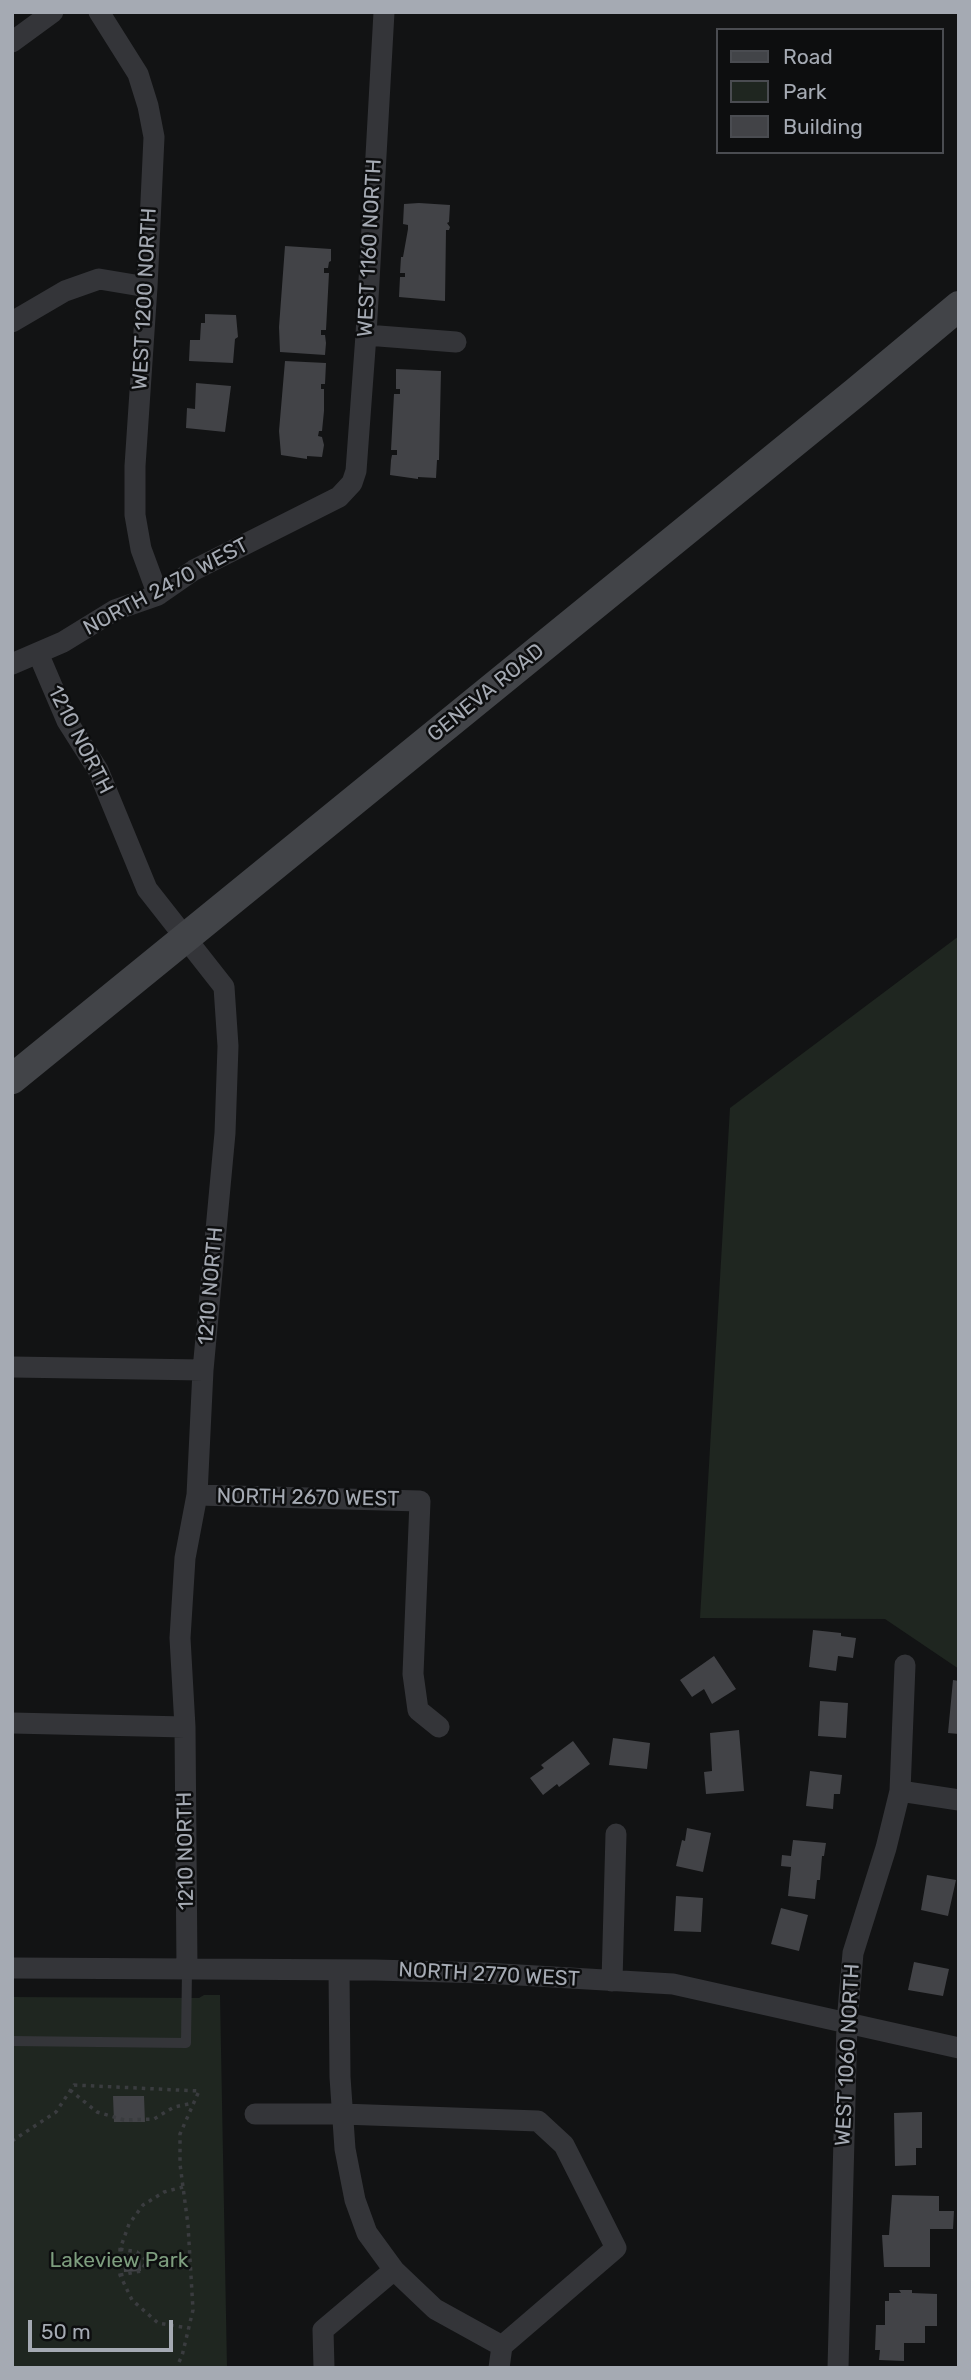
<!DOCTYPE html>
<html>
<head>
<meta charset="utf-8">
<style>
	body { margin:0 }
	#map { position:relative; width:971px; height:2380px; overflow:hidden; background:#121314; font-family:Rubik,sans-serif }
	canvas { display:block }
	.frame { position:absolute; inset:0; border:14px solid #a5aab3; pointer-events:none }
	.legend { position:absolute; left:716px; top:28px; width:228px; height:126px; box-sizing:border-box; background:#0d0e0f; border:2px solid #4a4c51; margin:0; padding:9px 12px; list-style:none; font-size:21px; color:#a5aab3 }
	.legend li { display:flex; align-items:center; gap:14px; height:35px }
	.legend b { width:35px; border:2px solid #4a4c51 }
	.scale { position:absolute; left:28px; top:2320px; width:145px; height:32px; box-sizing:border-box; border:4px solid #a5aab3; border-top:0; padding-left:9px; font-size:21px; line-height:24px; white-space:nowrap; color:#a5aab3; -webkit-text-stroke:5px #0d0e0f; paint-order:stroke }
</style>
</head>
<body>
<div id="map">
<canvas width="971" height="2380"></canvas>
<div class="frame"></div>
<ul class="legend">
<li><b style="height:9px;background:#424448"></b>Road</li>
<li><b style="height:19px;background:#1f2620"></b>Park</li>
<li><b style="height:19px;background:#424347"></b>Building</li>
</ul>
<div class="scale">50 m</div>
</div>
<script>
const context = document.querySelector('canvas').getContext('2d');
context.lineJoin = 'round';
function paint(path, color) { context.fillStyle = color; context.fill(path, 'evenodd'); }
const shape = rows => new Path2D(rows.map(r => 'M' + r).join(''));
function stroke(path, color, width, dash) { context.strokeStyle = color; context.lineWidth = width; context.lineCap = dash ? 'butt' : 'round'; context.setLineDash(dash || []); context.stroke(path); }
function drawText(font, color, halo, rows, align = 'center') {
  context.font = font + ' Rubik,sans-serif'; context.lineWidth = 5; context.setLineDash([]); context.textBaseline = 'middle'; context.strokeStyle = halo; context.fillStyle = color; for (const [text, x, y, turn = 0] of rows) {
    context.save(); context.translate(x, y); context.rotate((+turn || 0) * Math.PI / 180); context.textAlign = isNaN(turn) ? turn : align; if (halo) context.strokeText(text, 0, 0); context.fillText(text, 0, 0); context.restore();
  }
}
paint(shape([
	[959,936,959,1669,885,1619,700,1618,730,1108],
	[204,1995,220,1995,227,2368,12,2368,12,1997,199,1998]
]), '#1f2620');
paint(shape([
	[419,203,450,205,449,222,447,223,450,227,449,230,446,230,445,301,399,297,400,277,405,277,405,273,400,273,401,257,403,257,408,229,408,225,403,224,404,204],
	[285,246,331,249,331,261,329,262,328,268,324,268,324,273,329,273,326,330,321,330,321,335,325,335,326,343,325,355,280,352,279,327],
	[205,314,236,315,238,337,235,339,233,363,189,361,190,340,200,340,201,323,205,323],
	[285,361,326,363,325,384,321,384,321,389,324,389,324,411,322,431,319,431,318,436,322,437,324,445,322,457,307,456,307,459,281,455,279,431],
	[396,369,441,371,439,460,437,460,436,478,418,477,418,479,390,475,391,460,392,455,397,455,397,450,391,450,394,394,400,394,400,389,396,389],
	[196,383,231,386,225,432,186,428,187,408,195,409],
	[813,1630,841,1633,841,1636,856,1638,853,1658,838,1656,836,1671,809,1667],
	[714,1656,736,1689,712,1704,704,1689,692,1697,680,1680],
	[953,1680,959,1681,959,1734,948,1733],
	[820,1701,848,1703,846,1738,818,1736],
	[739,1730,744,1791,706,1794,704,1772,712,1771,710,1733],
	[613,1738,650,1743,647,1769,609,1765],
	[573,1741,590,1764,559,1787,557,1784,543,1795,530,1778,544,1768,541,1765],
	[810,1771,842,1775,840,1794,834,1794,833,1809,806,1806],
	[687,1828,711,1833,703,1872,676,1866,682,1840,685,1841],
	[793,1840,826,1843,824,1856,822,1856,820,1880,817,1880,815,1899,788,1896,791,1867,781,1866,782,1855,791,1856],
	[927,1875,956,1880,948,1916,921,1910],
	[676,1896,703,1898,701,1932,674,1931],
	[781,1908,808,1915,799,1951,771,1944],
	[914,1962,949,1969,943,1996,908,1990],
	[113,2096,144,2096,145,2122,114,2122],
	[922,2112,922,2148,916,2148,916,2165,895,2166,894,2113],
	[892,2195,939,2196,939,2211,954,2211,953,2229,930,2229,930,2267,884,2267,882,2235,889,2235],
	[140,2254,141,2271,124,2272,123,2255],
	[899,2290,912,2290,912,2293,937,2294,937,2326,925,2326,925,2343,904,2343,904,2361,879,2360,880,2350,875,2350,876,2325,885,2325,885,2301,889,2301,889,2293,901,2293]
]), '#424347');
stroke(shape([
	[70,2090,97,2112,124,2120,154,2119,174,2107,193,2103],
	[12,2141,56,2112,74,2085,199,2091,180,2134,180,2164,188,2225,193,2310,182,2356,176,2368],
	[183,2187,164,2192,143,2205,129,2224,120,2249,120,2275,132,2300,158,2323,188,2328],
	[120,2249,137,2252,146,2260],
	[120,2275,141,2271,147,2261,189,2258]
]), '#3a3c3f', 3.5, [3.5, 5]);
stroke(shape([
	[12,2041,186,2043,187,1969]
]), '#343539', 10);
stroke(shape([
	[99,12,138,74,148,106,154,137,147,287,135,466,135,515,141,549,158,595],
	[12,42,53,12],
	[12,322,65,291,99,279,147,287],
	[366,335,456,342],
	[38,653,67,721,98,770,147,889,224,987,228,1046,225,1133,203,1370,197,1495,185,1558,180,1638,185,1727,187,1969],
	[12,664,63,642,115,610,158,595,194,570,339,497,352,483,356,471,366,335,384,12],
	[12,1367,203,1370],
	[197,1495,420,1501,413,1674,418,1710,439,1727],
	[12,1723,185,1727],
	[900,1791,959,1800],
	[12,1968,375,1970,485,1973,673,1984,959,2048],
	[339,1970,340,2077,345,2149,355,2200,367,2233,394,2270,435,2309,502,2346],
	[612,1981,616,1834],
	[255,2114,342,2114,538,2121,564,2145,616,2248,502,2346,499,2368],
	[324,2368,323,2330,394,2270],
	[838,2368,847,2023,853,1953,886,1848,900,1791,905,1665]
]), '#343539', 21);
stroke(shape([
	[12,1079,856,392,959,306]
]), '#424448', 30);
drawText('21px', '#a5aab3', '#0d0e0f', [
	["WEST 1160 NORTH",370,248,-87],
	["WEST 1200 NORTH",145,299,-87],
	["NORTH 2470 WEST",166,587,-28],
	["GENEVA ROAD",486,693,-39],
	["1210 NORTH",80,740,63],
	["1210 NORTH",211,1286,-85],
	["NORTH 2670 WEST",308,1498,1],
	["1210 NORTH",186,1851,-91],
	["NORTH 2770 WEST",489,1975,3],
	["WEST 1060 NORTH",848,2055,-87]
]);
drawText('21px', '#7d9d7e', '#0d0e0f', [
	["Lakeview Park",119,2261]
]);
</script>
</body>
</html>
